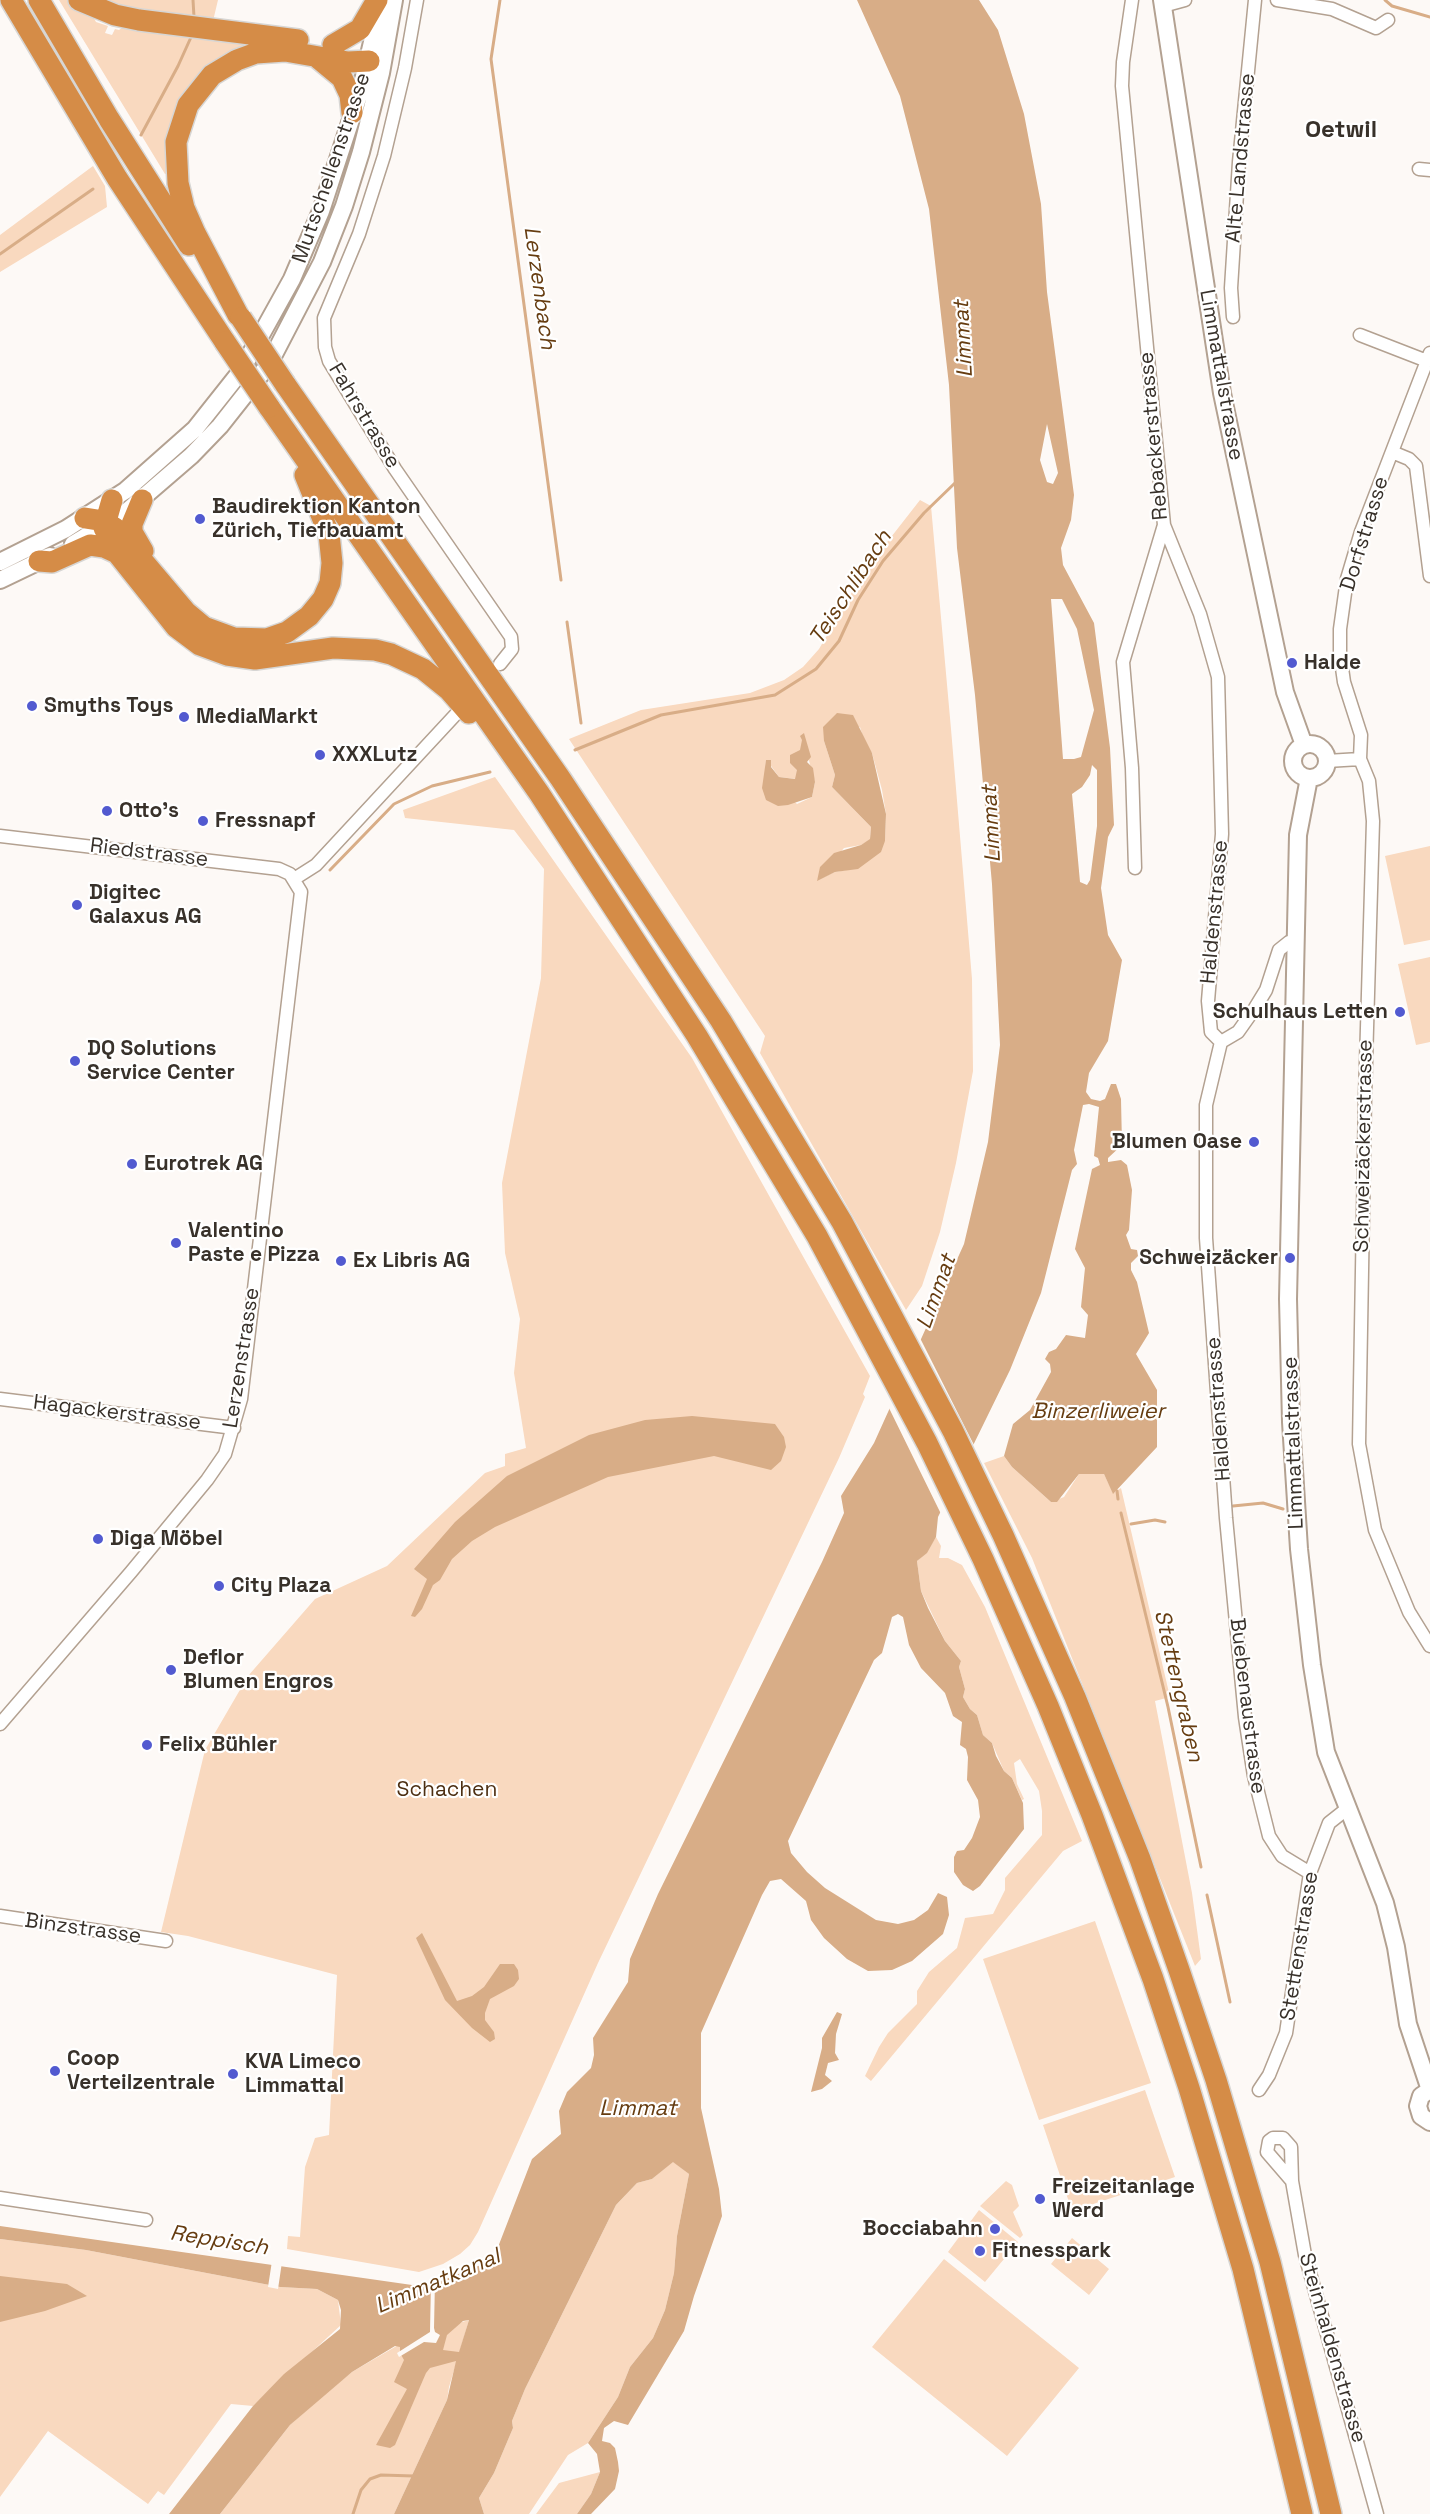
<!DOCTYPE html>
<html>
<head>
<meta charset="utf-8">
<style>
	body { margin:0 }
	canvas { display:block; background:#fdf9f6 }
</style>
</head>
<body>
<canvas width="1430" height="2514"></canvas>
<script>
const context = document.querySelector('canvas').getContext('2d');
context.lineJoin = 'round';
function paint(path, color) { context.fillStyle = color; context.fill(path, 'evenodd'); }
const shape = rows => new Path2D(rows.map(r => 'M' + r).join(''));
function stroke(path, color, width, dash) { context.strokeStyle = color; context.lineWidth = width; context.lineCap = dash ? 'butt' : 'round'; context.setLineDash(dash || []); context.stroke(path); }
function drawText(font, color, halo, rows, align = 'center') {
  context.font = font + ' "Space Grotesk",sans-serif'; context.lineWidth = 4.5; context.setLineDash([]); context.textBaseline = 'middle'; context.strokeStyle = halo; context.fillStyle = color; for (const [text, x, y, turn = 0] of rows) {
    context.save(); context.translate(x, y); context.rotate((+turn || 0) * Math.PI / 180); context.textAlign = isNaN(turn) ? turn : align; if (halo) context.strokeText(text, 0, 0); context.fillText(text, 0, 0); context.restore();
  }
}
paint(shape([
	[59,0,73,0,89,9,96,22,108,26,105,33,112,35,115,29,119,30,130,22,341,50,292,46,212,68,168,173,165,174],
	[96,0,218,0,213,21,158,15],
	[93,166,105,186,107,207,0,272,0,235],
	[920,500,931,506,951,729,972,979,973,1071,956,1163,940,1232,922,1286,906,1310,760,1053,765,1036,569,739,641,710,750,693,784,680,803,667,819,649,863,573],
	[860,727,865,744,872,753,882,790,886,814,885,841,858,868,835,872,817,880,844,848,861,845,870,840,871,827,832,787,835,775,824,741],
	[803,740,815,782,812,797,797,804,765,773,766,760,771,760,771,766,779,777,796,779],
	[495,777,692,1058,870,1376,863,1394,865,1397,839,1458,598,1963,478,2232,470,2245,460,2254,443,2264,419,2272,287,2249,288,2236,300,2237,305,2167,315,2138,329,2135,337,1975,188,1936,161,1932,205,1750,248,1676,315,1599,387,1566,485,1473,505,1466,505,1454,526,1448,514,1373,520,1319,505,1253,502,1183,541,978,544,869,514,830,405,818,403,810],
	[1430,846,1430,940,1404,945,1385,856],
	[1430,957,1430,1042,1416,1045,1398,964],
	[1004,1456,1012,1467,1051,1502,1064,1497,1079,1474,1104,1474,1113,1493,1121,1488,1170,1697,1155,1701,1192,1893,1201,1959,1195,1966,1032,1558,984,1463],
	[936,1537,941,1546,939,1558,948,1558,962,1565,985,1607,1082,1841,1063,1851,871,2081,865,2076,879,2047,888,2033,917,2004,917,1991,929,1972,957,1948,965,1918,993,1914,1005,1890,1005,1878,1042,1835,1042,1811,1039,1791,1020,1759,1014,1763,1017,1784,1024,1799,1022,1800,1012,1778,1004,1771,992,1743,983,1735,977,1715,970,1709,963,1697,965,1689,959,1667,961,1661,945,1641,921,1591,917,1561,927,1551],
	[1095,1921,1151,2083,1039,2120,983,1959],
	[1145,2090,1175,2177,1072,2211,1043,2125],
	[673,2161,689,2174,677,2236,674,2273,665,2310,653,2338,630,2367,618,2397,588,2443,568,2455,529,2514,484,2514,479,2498,494,2473,513,2428,512,2421,525,2389,616,2205,637,2183,652,2179],
	[1006,2181,1012,2185,1019,2206,1013,2212,1023,2235,1020,2238,980,2206],
	[979,2210,1018,2242,985,2282,948,2252],
	[1072,2238,1109,2269,1089,2295,1051,2264],
	[0,2239,86,2250,280,2287,317,2289,338,2300,341,2325,253,2406,231,2404,164,2495,158,2491,148,2504,48,2431,0,2497],
	[944,2259,1079,2368,1007,2456,872,2347],
	[469,2320,449,2387,447,2400,394,2514,220,2514,290,2425,323,2395,352,2372,412,2337],
	[600,2472,591,2494,577,2514,536,2514,559,2483]
]), '#f9d9bf');
paint(shape([
	[857,0,979,0,998,30,1024,114,1041,204,1047,292,1074,495,1071,520,1061,548,1063,565,1094,623,1110,748,1114,825,1108,837,1101,888,1108,935,1122,960,1108,1041,1089,1073,1086,1092,1091,1099,1100,1101,1105,1099,1111,1084,1116,1084,1121,1099,1122,1145,1108,1158,1108,1162,1121,1160,1127,1165,1132,1190,1129,1230,1126,1235,1131,1249,1137,1250,1138,1256,1131,1263,1131,1270,1137,1282,1149,1333,1136,1354,1157,1390,1157,1447,1113,1494,1104,1474,1079,1474,1057,1502,1051,1502,1012,1467,1004,1456,1013,1424,1030,1410,1051,1372,1050,1364,1045,1359,1049,1352,1056,1349,1066,1335,1085,1338,1088,1315,1081,1307,1085,1268,1075,1249,1092,1169,1100,1165,1098,1158,1094,1156,1099,1107,1089,1104,1083,1105,1074,1150,1077,1164,1072,1170,1041,1293,1010,1370,938,1517,936,1537,927,1553,917,1561,921,1591,928,1608,945,1641,961,1661,959,1667,965,1689,963,1697,970,1709,977,1715,983,1735,992,1743,996,1756,1004,1771,1012,1778,1023,1803,1024,1829,980,1886,973,1891,963,1885,954,1872,954,1857,957,1851,964,1850,972,1838,980,1817,978,1800,967,1780,968,1757,966,1749,960,1745,962,1722,953,1716,945,1693,921,1668,909,1645,903,1617,898,1614,892,1617,882,1653,874,1660,788,1841,791,1853,807,1872,825,1888,876,1920,898,1924,914,1920,928,1910,938,1893,947,1897,949,1915,943,1934,912,1961,892,1970,868,1971,847,1959,824,1938,811,1920,806,1901,781,1879,770,1881,762,1895,701,2033,701,2108,719,2189,722,2216,694,2296,684,2331,628,2425,614,2421,604,2428,602,2441,610,2443,615,2448,618,2462,619,2471,615,2489,591,2514,577,2514,591,2494,600,2472,597,2454,588,2443,618,2397,630,2367,653,2338,665,2310,674,2273,677,2236,689,2174,673,2162,652,2179,637,2183,616,2205,525,2389,512,2421,513,2428,494,2473,479,2498,484,2514,394,2514,447,2400,456,2361,430,2368,426,2373,395,2445,390,2448,376,2445,407,2389,394,2382,404,2360,400,2353,400,2347,395,2346,352,2372,290,2425,220,2514,169,2514,253,2406,284,2374,340,2329,341,2310,338,2300,317,2289,280,2287,86,2250,0,2239,0,2226,412,2285,436,2283,493,2260,532,2159,561,2134,559,2111,567,2092,591,2068,594,2055,593,2038,628,1982,630,1959,658,1894,822,1562,844,1513,841,1496,874,1443,964,1244,988,1142,1000,1045,992,884,975,695,957,548,949,385,929,209,900,96],
	[1047,424,1058,473,1053,484,1047,482,1040,460],
	[1051,599,1062,599,1077,629,1094,710,1081,757,1074,759,1063,759],
	[1092,765,1097,770,1097,826,1090,880,1087,885,1080,882,1072,794,1082,787,1090,775],
	[469,2320,459,2352,443,2350,447,2335,463,2321],
	[837,713,853,715,872,753,886,814,885,841,881,852,858,869,835,872,817,881,820,867,834,853,861,845,870,839,871,827,832,787,835,775,824,741,823,727],
	[804,733,811,757,807,762,813,768,815,782,812,797,788,805,778,806,766,800,762,788,766,760,771,760,771,767,779,777,795,779,797,770,790,763,790,755,800,750,802,740,800,736],
	[692,1416,775,1424,784,1437,786,1447,781,1461,771,1470,714,1456,608,1477,495,1527,472,1541,452,1559,440,1580,433,1585,422,1609,415,1617,411,1616,427,1579,414,1569,455,1522,507,1476,589,1435,645,1420],
	[422,1933,457,2001,472,1996,484,1987,500,1964,514,1964,518,1970,519,1979,514,1986,490,1999,485,2013,485,2020,494,2032,495,2039,490,2042,472,2028,445,2000,416,1938],
	[837,2012,842,2014,836,2034,835,2053,839,2060,828,2063,825,2075,832,2081,822,2089,811,2092,822,2048,822,2038],
	[0,2276,67,2284,87,2296,45,2311,0,2322]
]), '#d8ad87');
paint(shape([
	[919,1336,975,1447,942,1516,888,1406],
	[272,2261,282,2262,278,2289,268,2287],
	[435,2280,434,2328,435,2332,440,2335,436,2343,424,2342,399,2357,397,2353,430,2332,431,2281]
]), '#fdf9f6');
stroke(shape([
	[193,0,194,17],
	[500,0,491,59,561,580],
	[1385,0,1392,6,1430,17],
	[141,135,178,66,192,35],
	[0,254,93,189],
	[567,622,581,723],
	[575,750,661,715,775,695,816,669,839,641,858,600,883,561,924,513,956,482],
	[330,870,394,804,432,786,490,772],
	[1117,1491,1118,1499],
	[1233,1506,1263,1503,1283,1509],
	[1121,1513,1168,1707,1201,1867],
	[1131,1524,1155,1520,1165,1522],
	[1207,1895,1230,2002],
	[353,2514,361,2490,370,2479,381,2475,414,2476]
]), '#d8ad87', 3);
const street = shape([
	[417,0,405,68,384,156,359,234,324,318,325,347,329,361,395,469,511,637,512,649,500,664],
	[1132,0,1123,62,1122,86,1164,525,1123,662,1132,768,1135,868],
	[1277,0,1332,9,1376,28,1388,20],
	[1163,6,1185,0],
	[1419,169,1430,170],
	[1233,317,1231,288,1239,162,1255,0],
	[1360,335,1427,361],
	[1392,452,1409,459,1416,466,1430,576],
	[1164,525,1200,614,1218,677,1222,834,1208,1001,1211,1032,1221,1042,1206,1105,1206,1238,1226,1518,1245,1717,1254,1776,1269,1836,1282,1856,1310,1873],
	[1360,759,1369,781,1373,821,1365,1097,1359,1444,1375,1530,1409,1612,1430,1646],
	[1360,759,1361,735,1344,682,1340,654,1340,629,1347,579,1361,532,1430,353],
	[1327,761,1360,759],
	[0,836,279,869,290,874,301,892,241,1399,225,1454,207,1480,131,1572,0,1724],
	[294,879,316,865,457,713],
	[1221,1042,1238,1032,1255,1008,1266,990,1279,950,1289,942,1297,941],
	[0,1399,234,1428],
	[0,1916,166,1941],
	[1259,2090,1269,2075,1286,2033,1310,1873,1329,1823,1348,1808],
	[1292,2181,1267,2152,1269,2141,1273,2138,1283,2138,1291,2147,1292,2181,1305,2255,1377,2514],
	[0,2198,146,2220]
]);
const secondary = shape([
	[1162,0,1222,393,1285,692,1304,745],
	[73,544,126,512,191,456,220,426,269,364,322,262,344,206,361,152,381,73,394,0],
	[0,562,66,529,125,491,195,429,241,371,292,279,321,211,361,89,376,25,379,0],
	[0,580,50,556],
	'1293 761a17 17 0 1 1 34 0a17 17 0 1 1-34 0Z',
	[1309,778,1298,835,1288,1299,1291,1422,1299,1549,1312,1665,1326,1752,1385,1903,1396,1947,1408,2024,1430,2090],
	[1430,2090,1421,2096,1418,2106,1421,2116,1430,2122]
]);
const highway = shape([
	[11,0,117,178,225,342],
	[39,0,109,119,189,245],
	[79,0,115,15,139,20,298,40],
	[333,45,360,29,377,0],
	[319,59,342,78,350,95,352,113],
	[238,315,195,233,184,208,178,183,176,142,188,105,212,75,237,60,256,53,285,51,348,62,369,61],
	[285,384,560,778,721,1021,842,1222,953,1431,1003,1535,1075,1697,1140,1859,1179,1970,1216,2080,1270,2262,1331,2514],
	[269,407,539,793,697,1036,817,1236,927,1443,983,1559,1048,1706,1092,1815,1153,1979,1189,2088,1243,2269,1302,2514],
	[112,500,104,528,117,553,176,627,200,645,227,655,255,659,333,648,375,650,391,654,423,669,449,690,469,713],
	[142,500,132,524,132,532,143,551],
	[85,518,104,521,115,528,186,612,204,627,234,638,267,639,287,632,309,616,323,599,330,583,332,563,329,534,305,475],
	[39,561,52,562,90,545,104,547,117,553]
]);
stroke(street, '#b3a191', 15);
stroke(secondary, '#b3a191', 20);
stroke(highway, '#d7d6d4', 24);
stroke(street, '#fff', 12);
stroke(secondary, '#fff', 16);
stroke(highway, '#d58c47', 21);
const highwayBridge = shape([
	[241,318,285,384],
	[225,342,269,407]
]);
stroke(highwayBridge, '#d7d6d4', 24, []);
stroke(highwayBridge, '#d58c47', 21);
for (const [x, y, r, color] of [
	[200,519,6,"#525ad0"],
	[1292,663,6,"#525ad0"],
	[32,706,6,"#525ad0"],
	[184,717,6,"#525ad0"],
	[320,755,6,"#525ad0"],
	[107,811,6,"#525ad0"],
	[203,821,6,"#525ad0"],
	[77,905,6,"#525ad0"],
	[1400,1012,6,"#525ad0"],
	[75,1061,6,"#525ad0"],
	[1254,1142,6,"#525ad0"],
	[132,1164,6,"#525ad0"],
	[176,1243,6,"#525ad0"],
	[1290,1258,6,"#525ad0"],
	[341,1261,6,"#525ad0"],
	[98,1539,6,"#525ad0"],
	[219,1586,6,"#525ad0"],
	[171,1670,6,"#525ad0"],
	[147,1745,6,"#525ad0"],
	[55,2071,6,"#525ad0"],
	[233,2074,6,"#525ad0"],
	[1040,2199,6,"#525ad0"],
	[995,2229,6,"#525ad0"],
	[980,2251,6,"#525ad0"]
]) { const dot = new Path2D(); dot.arc(x, y, r, 0, 2 * Math.PI); context.fillStyle = color; context.fill(dot); stroke(dot, '#fff', 2); }
drawText('21px', '#38312a', '#fff', [
	["Alte Landstrasse",1241,158,-85],
	["Mutschellenstrasse",332,168,-71],
	["Limmattalstrasse",1221,375,80],
	["Fahrstrasse",364,416,59],
	["Rebackerstrasse",1154,436,-95],
	["Dorfstrasse",1365,534,-73],
	["Riedstrasse",149,853,7],
	["Haldenstrasse",1215,912,-85],
	["Schweizäckerstrasse",1364,1146,-89],
	["Lerzenstrasse",242,1358,-81],
	["Haldenstrasse",1219,1409,-94],
	["Hagackerstrasse",117,1413,7],
	["Limmattalstrasse",1294,1443,-92],
	["Buebenaustrasse",1247,1706,83],
	["Binzstrasse",83,1929,8],
	["Stettenstrasse",1300,1946,-81],
	["Steinhaldenstrasse",1332,2348,74]
]);
drawText('bold 21px', '#38312a', '#fff', [
	["Baudirektion Kanton",212,507],
	["Zürich, Tiefbauamt",212,531],
	["Halde",1304,663],
	["Smyths Toys",44,706],
	["MediaMarkt",196,717],
	["XXXLutz",332,755],
	["Otto's",119,811],
	["Fressnapf",215,821],
	["Digitec",89,893],
	["Galaxus AG",89,917],
	["Schulhaus Letten",1388,1012,"right"],
	["DQ Solutions",87,1049],
	["Service Center",87,1073],
	["Blumen Oase",1242,1142,"right"],
	["Eurotrek AG",144,1164],
	["Valentino",188,1231],
	["Paste e Pizza",188,1255],
	["Schweizäcker",1278,1258,"right"],
	["Ex Libris AG",353,1261],
	["Diga Möbel",110,1539],
	["City Plaza",231,1586],
	["Deflor",183,1658],
	["Blumen Engros",183,1682],
	["Felix Bühler",159,1745],
	["Coop",67,2059],
	["Verteilzentrale",67,2083],
	["KVA Limeco",245,2062],
	["Limmattal",245,2086],
	["Freizeitanlage",1052,2187],
	["Werd",1052,2211],
	["Bocciabahn",983,2229,"right"],
	["Fitnesspark",992,2251]
], 'left');
drawText('21px', '#4d2f12', '#fff', [
	["Schachen",447,1790]
]);
drawText('italic 22px', '#663c10', '#fff', [
	["Lerzenbach",539,288,82],
	["Limmat",964,339,-93],
	["Teischlibach",851,588,-57],
	["Limmat",992,824,-93],
	["Limmat",937,1292,-70],
	["Binzerliweier",1098,1412],
	["Stettengraben",1178,1686,77],
	["Limmat",638,2109],
	["Reppisch",219,2241,9],
	["Limmatkanal",438,2282,-23]
]);
drawText('bold 24px', '#38312a', '#fff', [
	["Oetwil",1341,130]
]);
</script>
</body>
</html>
